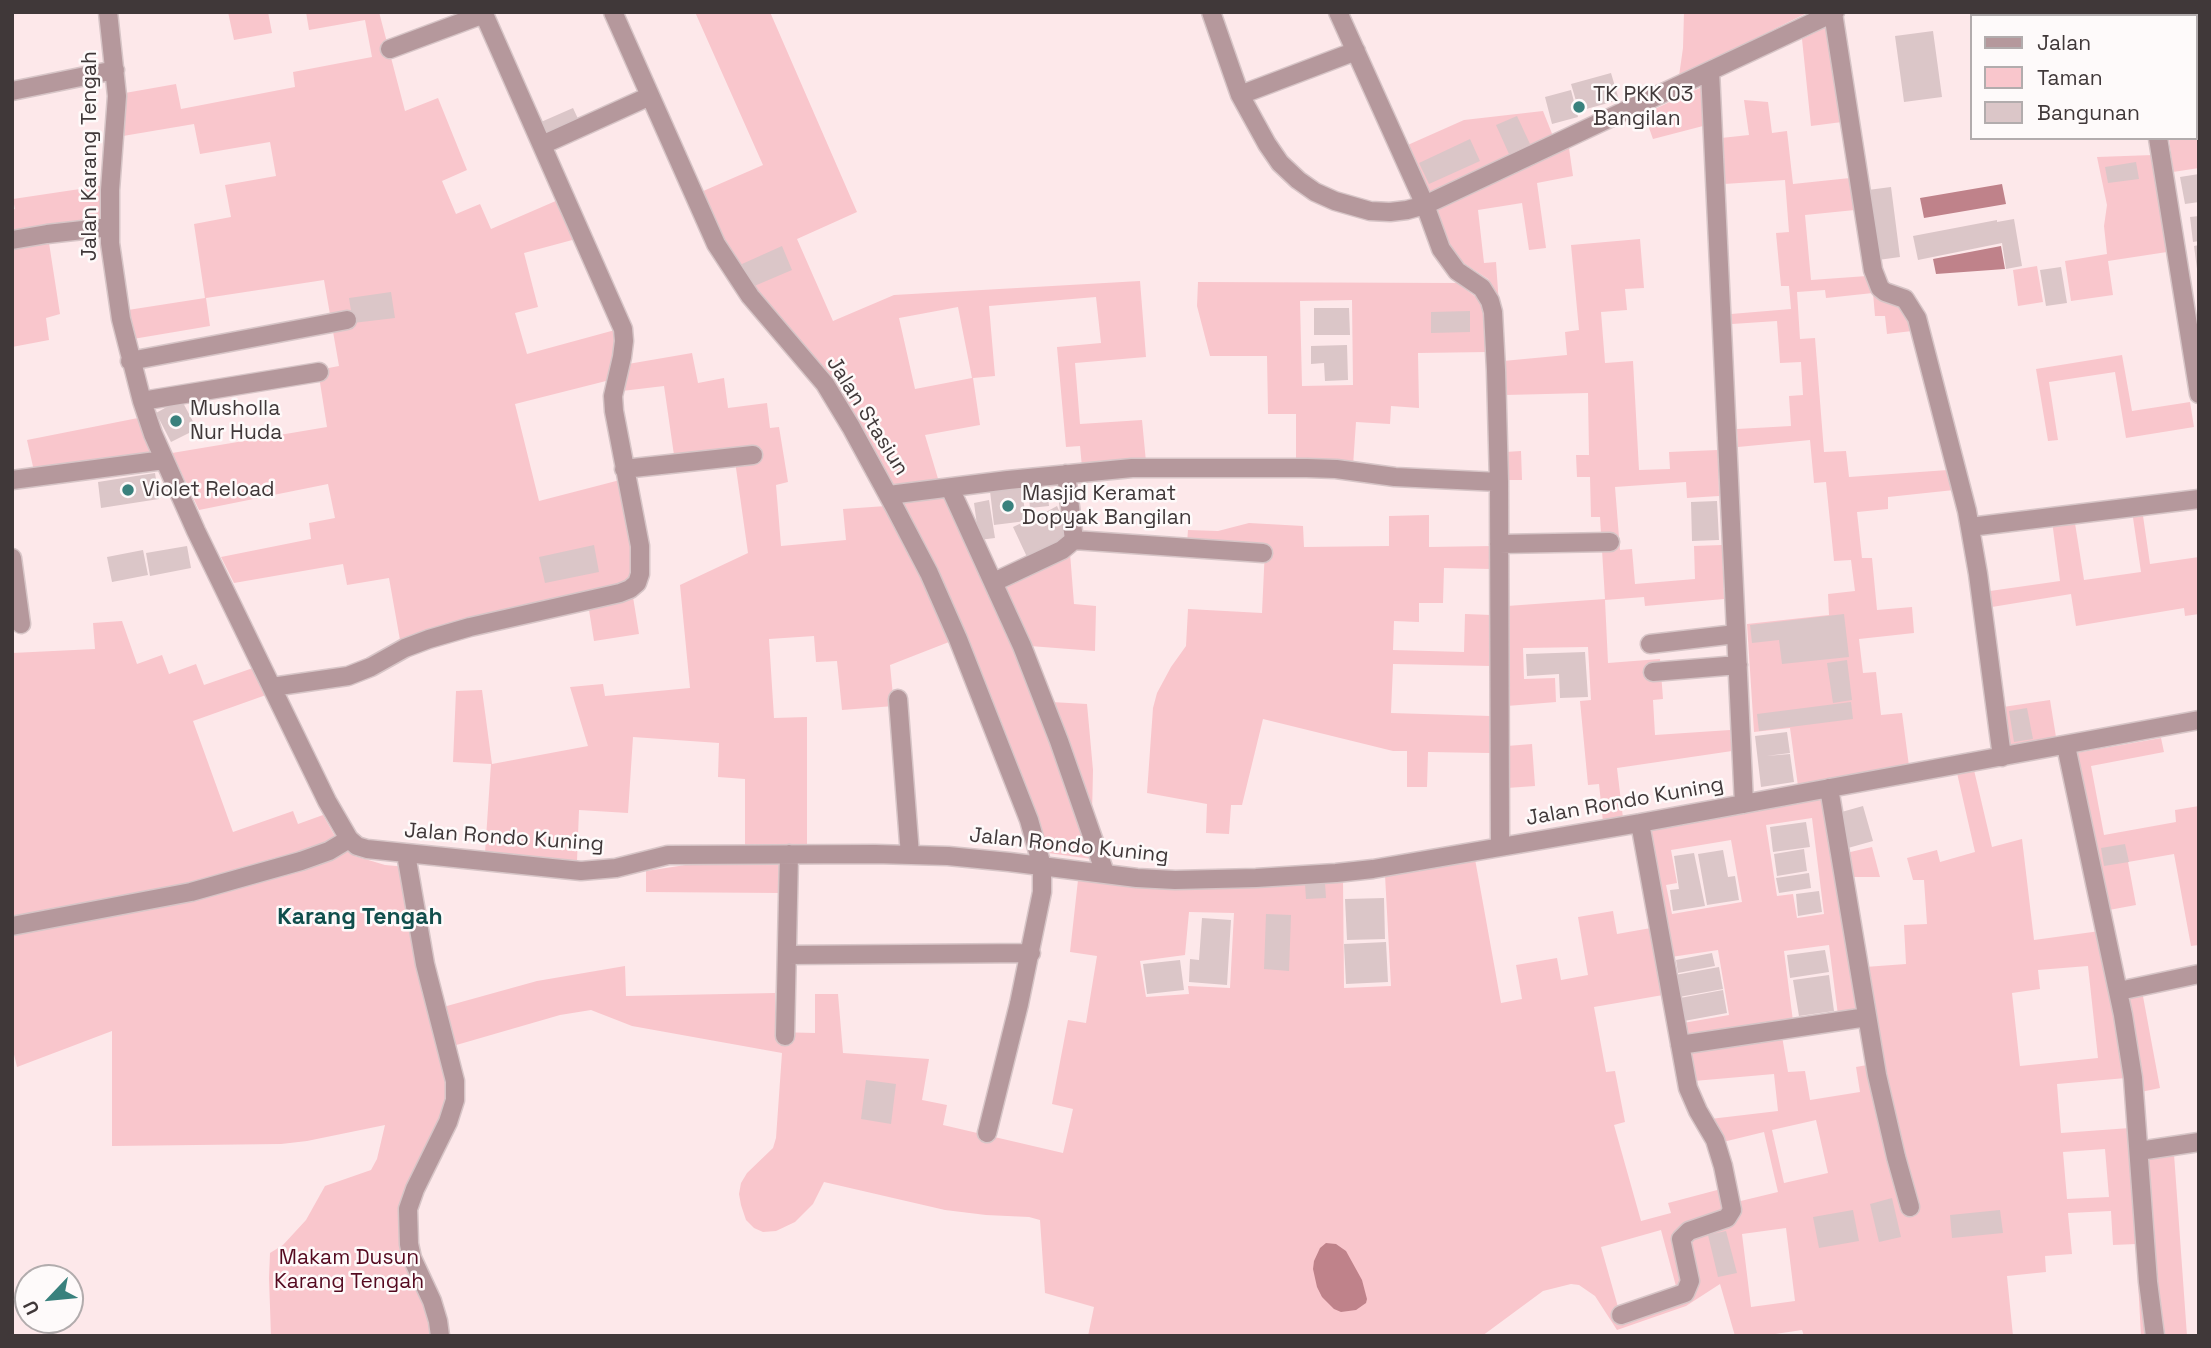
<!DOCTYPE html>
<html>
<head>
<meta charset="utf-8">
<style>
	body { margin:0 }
	#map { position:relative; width:2211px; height:1348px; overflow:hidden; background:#fde8ea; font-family:"Space Grotesk",sans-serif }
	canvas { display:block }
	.frame { position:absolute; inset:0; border:14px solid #403839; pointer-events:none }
	.legend { position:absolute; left:1970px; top:14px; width:228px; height:126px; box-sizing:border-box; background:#fefafa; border:2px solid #b2acad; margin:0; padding:9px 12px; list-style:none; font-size:21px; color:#403839 }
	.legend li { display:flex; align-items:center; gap:14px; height:35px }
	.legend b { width:35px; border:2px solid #b2acad }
	.north { position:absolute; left:14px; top:1264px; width:70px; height:70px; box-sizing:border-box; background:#fefafa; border:2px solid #b2acad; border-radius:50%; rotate:244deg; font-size:19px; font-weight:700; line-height:28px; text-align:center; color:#403839 }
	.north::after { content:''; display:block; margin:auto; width:24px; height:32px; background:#39817d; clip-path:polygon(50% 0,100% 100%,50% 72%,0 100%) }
</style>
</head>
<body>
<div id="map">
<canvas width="2211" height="1348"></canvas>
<div class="frame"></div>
<ul class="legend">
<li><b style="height:9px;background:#b5989c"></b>Jalan</li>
<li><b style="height:19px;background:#f9c6cc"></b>Taman</li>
<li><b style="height:19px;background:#dbc6c8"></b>Bangunan</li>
</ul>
<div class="north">U</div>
</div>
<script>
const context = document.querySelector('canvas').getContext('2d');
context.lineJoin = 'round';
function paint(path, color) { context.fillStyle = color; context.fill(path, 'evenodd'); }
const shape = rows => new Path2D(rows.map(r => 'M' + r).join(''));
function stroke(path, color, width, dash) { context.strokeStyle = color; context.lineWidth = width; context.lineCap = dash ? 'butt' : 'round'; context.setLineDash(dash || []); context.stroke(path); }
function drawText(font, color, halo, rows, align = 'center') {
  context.font = font + ' "Space Grotesk",sans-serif'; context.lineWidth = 5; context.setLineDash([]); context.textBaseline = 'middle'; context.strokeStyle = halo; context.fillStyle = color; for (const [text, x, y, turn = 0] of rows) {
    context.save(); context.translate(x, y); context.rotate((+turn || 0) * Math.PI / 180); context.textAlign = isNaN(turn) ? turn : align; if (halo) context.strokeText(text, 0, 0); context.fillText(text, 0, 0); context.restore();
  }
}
paint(shape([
	[228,12,268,12,272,33,234,40],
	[306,12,379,12,405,111,438,98,467,170,442,181,456,214,480,204,491,229,558,200,576,239,524,253,538,307,515,313,527,354,615,330,614,355,606,381,515,404,539,501,620,480,632,543,633,571,630,578,624,582,616,586,465,620,400,640,389,578,347,585,343,564,234,583,221,557,311,539,309,523,335,518,328,484,199,510,172,453,327,427,318,370,339,366,324,280,206,298,210,326,133,339,128,310,205,298,194,224,231,217,225,185,276,176,270,142,200,154,194,124,123,136,125,93,176,84,181,109,295,87,293,72,372,57,365,20,309,30],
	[695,12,770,12,857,212,797,239,833,321,894,295,1140,281,1146,357,1075,363,1080,424,1142,420,1146,462,1082,467,1080,446,1066,447,1057,347,1101,343,1096,297,989,306,995,376,973,378,980,425,925,435,939,482,1004,625,1052,745,1092,859,1048,853,1037,815,1001,721,960,624,911,523,873,448,851,410,824,372,767,305,726,247,701,192,763,165],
	[958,307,972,378,915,389,899,318],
	[1684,12,1809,12,1679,76,1683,48],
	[2180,12,2199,12,2199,168,2173,172,2169,138,2195,138,2195,16,2181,16],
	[1828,26,1842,122,1811,126,1802,39],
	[1702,87,1703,126,1653,139,1644,114],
	[1744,100,1768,102,1772,133,1787,131,1793,184,1850,178,1855,210,1805,215,1811,280,1867,276,1873,293,1885,302,1899,308,1905,314,1912,331,1887,334,1885,316,1875,316,1873,293,1826,298,1825,290,1797,292,1800,339,1815,338,1824,452,1846,451,1849,477,1948,470,1954,490,1888,497,1888,509,1857,512,1862,558,1872,558,1877,610,1912,607,1914,633,1859,639,1863,673,1876,672,1881,715,1902,713,1909,766,1798,786,1790,728,1754,732,1747,624,1829,615,1828,594,1855,591,1851,560,1834,561,1826,482,1814,483,1810,440,1738,447,1737,429,1791,426,1789,396,1803,395,1801,362,1780,363,1777,321,1732,324,1731,314,1791,309,1789,286,1781,286,1776,233,1789,232,1785,180,1724,184,1721,138,1749,135],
	[1543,111,1553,136,1413,200,1392,152,1464,120],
	[1569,148,1573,176,1537,183,1546,248,1529,250,1522,203,1478,210,1484,263,1496,262,1499,305,1497,294,1488,279,1465,264,1452,251,1436,210],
	[2153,155,2167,252,2108,261,2113,295,2071,301,2065,261,2107,254,2104,226,2107,205,2097,157],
	[100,186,100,222,47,230,60,314,46,318,49,340,12,347,12,210,15,209,13,199],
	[1640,239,1644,288,1625,289,1627,310,1601,312,1605,363,1633,361,1639,470,1670,469,1669,452,1718,450,1719,496,1687,498,1686,482,1615,487,1620,550,1632,549,1635,584,1695,579,1694,546,1722,545,1724,599,1645,606,1644,597,1605,600,1608,663,1660,659,1663,699,1653,700,1655,735,1730,730,1732,751,1617,768,1623,818,1603,822,1599,784,1588,785,1580,701,1591,700,1588,647,1523,648,1524,679,1555,678,1556,702,1507,706,1507,606,1605,599,1600,517,1591,517,1590,477,1577,477,1576,455,1589,455,1588,393,1505,395,1503,361,1567,355,1565,332,1579,330,1571,245],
	[2037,266,2043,302,2018,306,2013,270],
	[1198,282,1457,283,1476,297,1484,309,1488,352,1418,353,1419,408,1391,406,1390,424,1356,422,1353,466,1296,463,1296,414,1268,414,1267,356,1210,356,1197,306],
	[1352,300,1353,385,1302,386,1300,301],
	[692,353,698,383,724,378,728,408,767,403,770,428,779,427,788,482,776,485,781,546,846,540,843,509,886,506,920,574,949,642,890,665,894,706,842,710,837,661,816,662,814,636,769,639,774,718,807,717,807,844,745,845,745,779,718,777,719,743,633,737,628,813,579,810,577,861,485,853,491,764,453,762,456,691,482,690,492,764,588,746,570,687,603,684,605,696,690,688,680,585,748,553,734,454,675,462,664,386,622,391,628,364],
	[2122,355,2132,411,2190,402,2194,427,2126,438,2115,372,2049,382,2058,440,2048,441,2036,369],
	[138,418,153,454,34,471,27,440],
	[1521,451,1522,480,1505,480,1505,452],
	[2142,509,2150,564,2199,557,2199,614,2185,616,2184,608,2076,626,2071,594,1992,607,1990,591,2060,581,2052,521,2074,517,2084,580,2141,572,2132,511],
	[1429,515,1429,547,1492,546,1491,569,1444,568,1443,603,1419,603,1419,622,1394,621,1393,650,1464,652,1465,614,1491,615,1491,666,1393,664,1391,713,1490,716,1490,753,1428,752,1427,787,1407,787,1407,751,1393,751,1263,719,1242,805,1231,805,1229,834,1206,833,1207,804,1147,793,1153,708,1157,693,1171,667,1186,646,1188,609,1262,613,1265,548,1187,543,1188,530,1218,531,1249,523,1303,526,1304,547,1389,546,1389,516],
	[1070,553,1074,604,1096,606,1095,651,1030,646,1003,585],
	[633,597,639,634,594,641,589,610],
	[122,621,137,664,162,655,169,674,196,664,204,685,253,668,266,695,193,721,233,832,293,811,298,824,323,815,336,838,344,849,355,856,385,865,407,867,436,1009,537,981,625,966,626,996,775,993,775,1032,815,1033,815,994,838,994,843,1053,929,1059,922,1100,947,1105,943,1125,1063,1153,1073,1109,1052,1104,1068,1020,1086,1023,1097,956,1070,952,1078,880,1134,886,1343,879,1344,988,1391,986,1385,875,1475,859,1501,1003,1522,999,1516,965,1557,958,1561,980,1588,975,1578,917,1613,911,1617,934,1651,928,1663,995,1594,1007,1606,1072,1615,1071,1625,1122,1614,1125,1641,1221,1671,1213,1668,1203,1721,1189,1724,1205,1778,1192,1764,1132,1723,1142,1710,1119,1778,1111,1774,1074,1694,1081,1688,1050,1782,1036,1788,1072,1805,1071,1810,1100,1860,1092,1856,1067,1867,1065,1865,967,1906,964,1904,925,1927,924,1924,880,1913,880,1907,858,1937,850,1940,862,1975,852,1957,773,1974,770,1992,847,2022,839,2034,940,2100,931,2126,1078,2057,1084,2061,1133,2130,1128,2136,1244,2147,1336,2141,1336,2136,1244,2113,1245,2111,1211,2068,1213,2072,1254,2045,1256,2046,1272,2007,1276,2013,1336,1804,1336,1802,1330,1762,1336,1735,1336,1720,1284,1686,1306,1617,1330,1595,1296,1579,1285,1571,1284,1543,1291,1482,1336,1088,1336,1094,1307,1045,1293,1040,1220,1029,1217,986,1215,945,1210,824,1182,813,1204,795,1222,776,1231,763,1232,754,1228,746,1220,741,1205,739,1194,741,1183,747,1173,773,1148,776,1138,782,1053,632,1026,591,1010,560,1015,446,1048,455,1081,408,1209,440,1336,271,1336,269,1278,270,1253,283,1245,306,1220,325,1186,371,1170,377,1159,385,1125,307,1141,281,1144,112,1146,112,1031,17,1067,12,1046,12,653,95,649,93,623],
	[1189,912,1234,913,1230,988,1188,986,1189,994,1146,997,1140,961,1185,955],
	[2088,966,2098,1058,2020,1066,2012,993,2040,989,2038,970],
	[1816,1120,1828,1173,1784,1183,1772,1130],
	[2105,1149,2109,1197,2067,1199,2063,1152],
	[1786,1228,1795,1301,1751,1307,1742,1234],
	[1661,1230,1677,1290,1618,1307,1601,1247],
	[2050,700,2056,737,2008,745,2003,707],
	[1051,702,1087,704,1093,770,1092,815],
	[2161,738,2164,752,2091,766,2104,835,2176,822,2175,810,2199,806,2199,945,2191,946,2174,854,2128,862,2136,905,2109,910,2076,753],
	[1532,744,1535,786,1507,788,1507,746],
	[1823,799,1858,1011,1838,1015,1829,945,1784,951,1793,1021,1685,1036,1683,1023,1729,1015,1718,950,1671,957,1649,831],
	[1812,818,1824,914,1797,918,1793,894,1777,896,1766,825],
	[1731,840,1742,902,1672,914,1666,885,1677,883,1671,850],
	[1872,847,1880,877,1850,877,1846,853],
	[781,862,780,893,646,892,646,871,692,864],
	[2142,991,2160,1088,2141,1092,2127,993],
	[2174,1154,2187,1336,2163,1336,2146,1158]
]), '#f9c6cc');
paint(shape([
	[2002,184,2006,204,1924,218,1920,198],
	[2001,246,2005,269,1936,274,1933,259],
	[1326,1243,1336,1244,1346,1251,1362,1280,1367,1299,1366,1303,1356,1310,1341,1312,1334,1309,1322,1297,1317,1287,1313,1269,1314,1261,1320,1248]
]), '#bf828a');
paint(shape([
	[1933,31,1942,97,1904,102,1895,36],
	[1611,73,1619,100,1579,111,1571,84],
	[1571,90,1578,117,1552,124,1545,97],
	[573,108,580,123,547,137,541,122],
	[1517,116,1530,144,1509,154,1496,125],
	[1470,139,1480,161,1429,184,1419,163],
	[2136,162,2139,179,2108,183,2105,167],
	[2199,174,2199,202,2185,204,2180,177],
	[1891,187,1900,257,1878,260,1868,190],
	[2199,216,2199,241,2193,242,2190,217],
	[2014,219,2022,266,2006,269,2002,243,1918,260,1913,236,1997,220,1997,222],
	[2199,245,2199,269,2197,269,2194,246],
	[782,246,792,270,752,287,742,264],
	[2061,267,2067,303,2046,306,2040,270],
	[391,292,395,318,353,323,349,298],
	[1314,308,1349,308,1350,335,1314,335],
	[1470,311,1470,332,1431,333,1431,312],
	[1347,345,1348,380,1325,381,1324,363,1311,364,1311,346],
	[181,399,197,429,171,442,156,413],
	[155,473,159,499,101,508,98,482],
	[1047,487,1049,506,1030,508,1028,489],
	[1022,488,1026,521,994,525,990,491],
	[989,500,995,538,979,540,974,503],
	[1717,501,1719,540,1692,541,1691,502],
	[1057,506,1070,535,1027,557,1013,527,1045,512,1049,519,1046,512],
	[594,545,599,572,545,583,539,557],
	[187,546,191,568,150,576,146,553],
	[143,550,148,575,112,582,107,557],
	[1844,614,1849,657,1782,664,1779,640,1752,643,1750,625],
	[1585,652,1588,697,1560,698,1559,674,1527,676,1526,654],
	[1847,660,1852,700,1833,703,1827,663],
	[1851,702,1853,719,1759,731,1757,714],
	[2027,708,2033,739,2014,742,2009,711],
	[1787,732,1790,753,1766,756,1790,754,1794,782,1761,787,1755,736],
	[1863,806,1873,841,1848,848,1838,813],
	[1806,822,1810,847,1773,852,1770,827],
	[2125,844,2129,862,2104,866,2101,848],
	[1804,849,1807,871,1777,876,1774,854],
	[1723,850,1728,877,1735,876,1739,900,1707,905,1698,854],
	[1694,853,1705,906,1673,911,1670,890,1679,889,1674,856],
	[1809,873,1811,888,1779,893,1776,878],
	[1325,883,1326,898,1306,899,1305,884],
	[1819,891,1822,912,1798,916,1796,894],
	[1384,898,1385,939,1347,940,1345,899],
	[1266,914,1291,915,1289,971,1264,969],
	[1202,918,1231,920,1227,985,1189,982,1190,959,1199,960],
	[1386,942,1388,982,1346,984,1344,944],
	[1825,950,1829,972,1790,978,1787,955],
	[1712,953,1715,966,1678,973,1676,960],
	[1180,960,1184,990,1147,994,1143,964],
	[1719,967,1723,989,1679,997,1675,975],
	[1829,975,1834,1011,1799,1016,1793,980],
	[1723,990,1727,1013,1684,1021,1680,998],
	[866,1080,896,1084,891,1124,861,1119],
	[1892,1198,1901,1237,1879,1242,1870,1204],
	[1853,1210,1859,1241,1819,1248,1813,1217],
	[2000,1210,2003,1233,1952,1238,1950,1215],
	[1726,1231,1737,1273,1718,1277,1708,1235]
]), '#dbc6c8');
const minor = shape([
	[108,12,117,96,110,190,110,243,121,319,142,401,153,434,196,531,327,801,349,839,357,846,367,849,581,871,616,868,668,855,875,854,948,856,1009,862,1137,878,1175,880,1256,878,1336,873,1373,869,1640,823,2199,720],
	[613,12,716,244,750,296,825,384,851,427,894,506,929,573,958,639,1029,820,1042,866,1042,892,1019,1004,987,1133],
	[1211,12,1240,95,1267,144,1280,163,1298,180,1315,192,1335,201,1370,211,1390,212,1407,210,1425,205,1835,12],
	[1338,12,1425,205,1441,249,1457,271,1482,288,1490,301,1493,312,1496,370,1499,482,1500,846],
	[2170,12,2171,16],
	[1833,13,1873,270,1880,288,1885,292,1905,299,1917,318,1967,511,1978,574,2002,757],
	[390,49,484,14],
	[1710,71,1744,804],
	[12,91,115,70],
	[1240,95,1356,51],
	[2158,138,2199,394],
	[542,145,650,96],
	[12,240,47,234,110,227],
	[130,361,347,320],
	[142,401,319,372],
	[624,469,753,455],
	[12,480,164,460],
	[950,488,1022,646,1059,741,1105,873],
	[889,495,1008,480,1132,468,1307,468,1336,469,1395,477,1499,482],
	[1970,527,2199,499],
	[1074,540,1263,553],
	[1499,544,1610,542],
	[12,558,21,624],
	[994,582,1062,550,1074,540,1066,474],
	[1650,644,1736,634],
	[1653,672,1738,665],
	[272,687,348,676,371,667,405,648,429,639,470,627,620,593,630,589,637,583,640,574,640,546,614,411,613,396,622,357,624,341,623,329,483,12],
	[898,699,910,855],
	[2066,746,2123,1015,2133,1078,2148,1282,2155,1336],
	[1829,788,1877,1075,1896,1157,1910,1207],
	[406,854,425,964,455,1081,455,1100,448,1122,415,1189,408,1209,409,1244,412,1258,432,1301,438,1321,440,1336],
	[12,926,191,892,301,861,329,851,349,839],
	[787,955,1031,953],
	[2119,991,2199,974],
	[785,1036,789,854],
	[1680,1045,1867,1017],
	[2139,1151,2199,1142],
	[1621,1315,1685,1293,1690,1281,1681,1239,1689,1231,1727,1218,1732,1210,1723,1166,1715,1140,1698,1111,1688,1088,1640,823]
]);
stroke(minor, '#d7c5c7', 21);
stroke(minor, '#b5989c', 18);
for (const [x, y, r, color] of [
	[1579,107,7,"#39817d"],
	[176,421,7,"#39817d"],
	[128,490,7,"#39817d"],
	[1008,506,7,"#39817d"]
]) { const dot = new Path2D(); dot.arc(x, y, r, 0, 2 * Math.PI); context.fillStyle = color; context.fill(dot); stroke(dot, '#fefafa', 2.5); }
drawText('21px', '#403839', '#fefafa', [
	["TK PKK 03",1593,95],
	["Bangilan",1593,119],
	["Musholla",190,409],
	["Nur Huda",190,433],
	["Violet Reload",142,490],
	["Masjid Keramat",1022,494],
	["Dopyak Bangilan",1022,518]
], 'left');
drawText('21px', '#403839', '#fefafa', [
	["Jalan Karang Tengah",90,156,-90],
	["Jalan Stasiun",867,416,58],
	["Jalan Rondo Kuning",1625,802,-10],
	["Jalan Rondo Kuning",504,838,4],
	["Jalan Rondo Kuning",1069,846,6]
]);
drawText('21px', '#550a20', '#fefafa', [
	["Makam Dusun",349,1258],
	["Karang Tengah",349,1282]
]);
drawText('bold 23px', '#114e4c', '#fefafa', [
	["Karang Tengah",360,918]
]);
</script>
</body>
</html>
